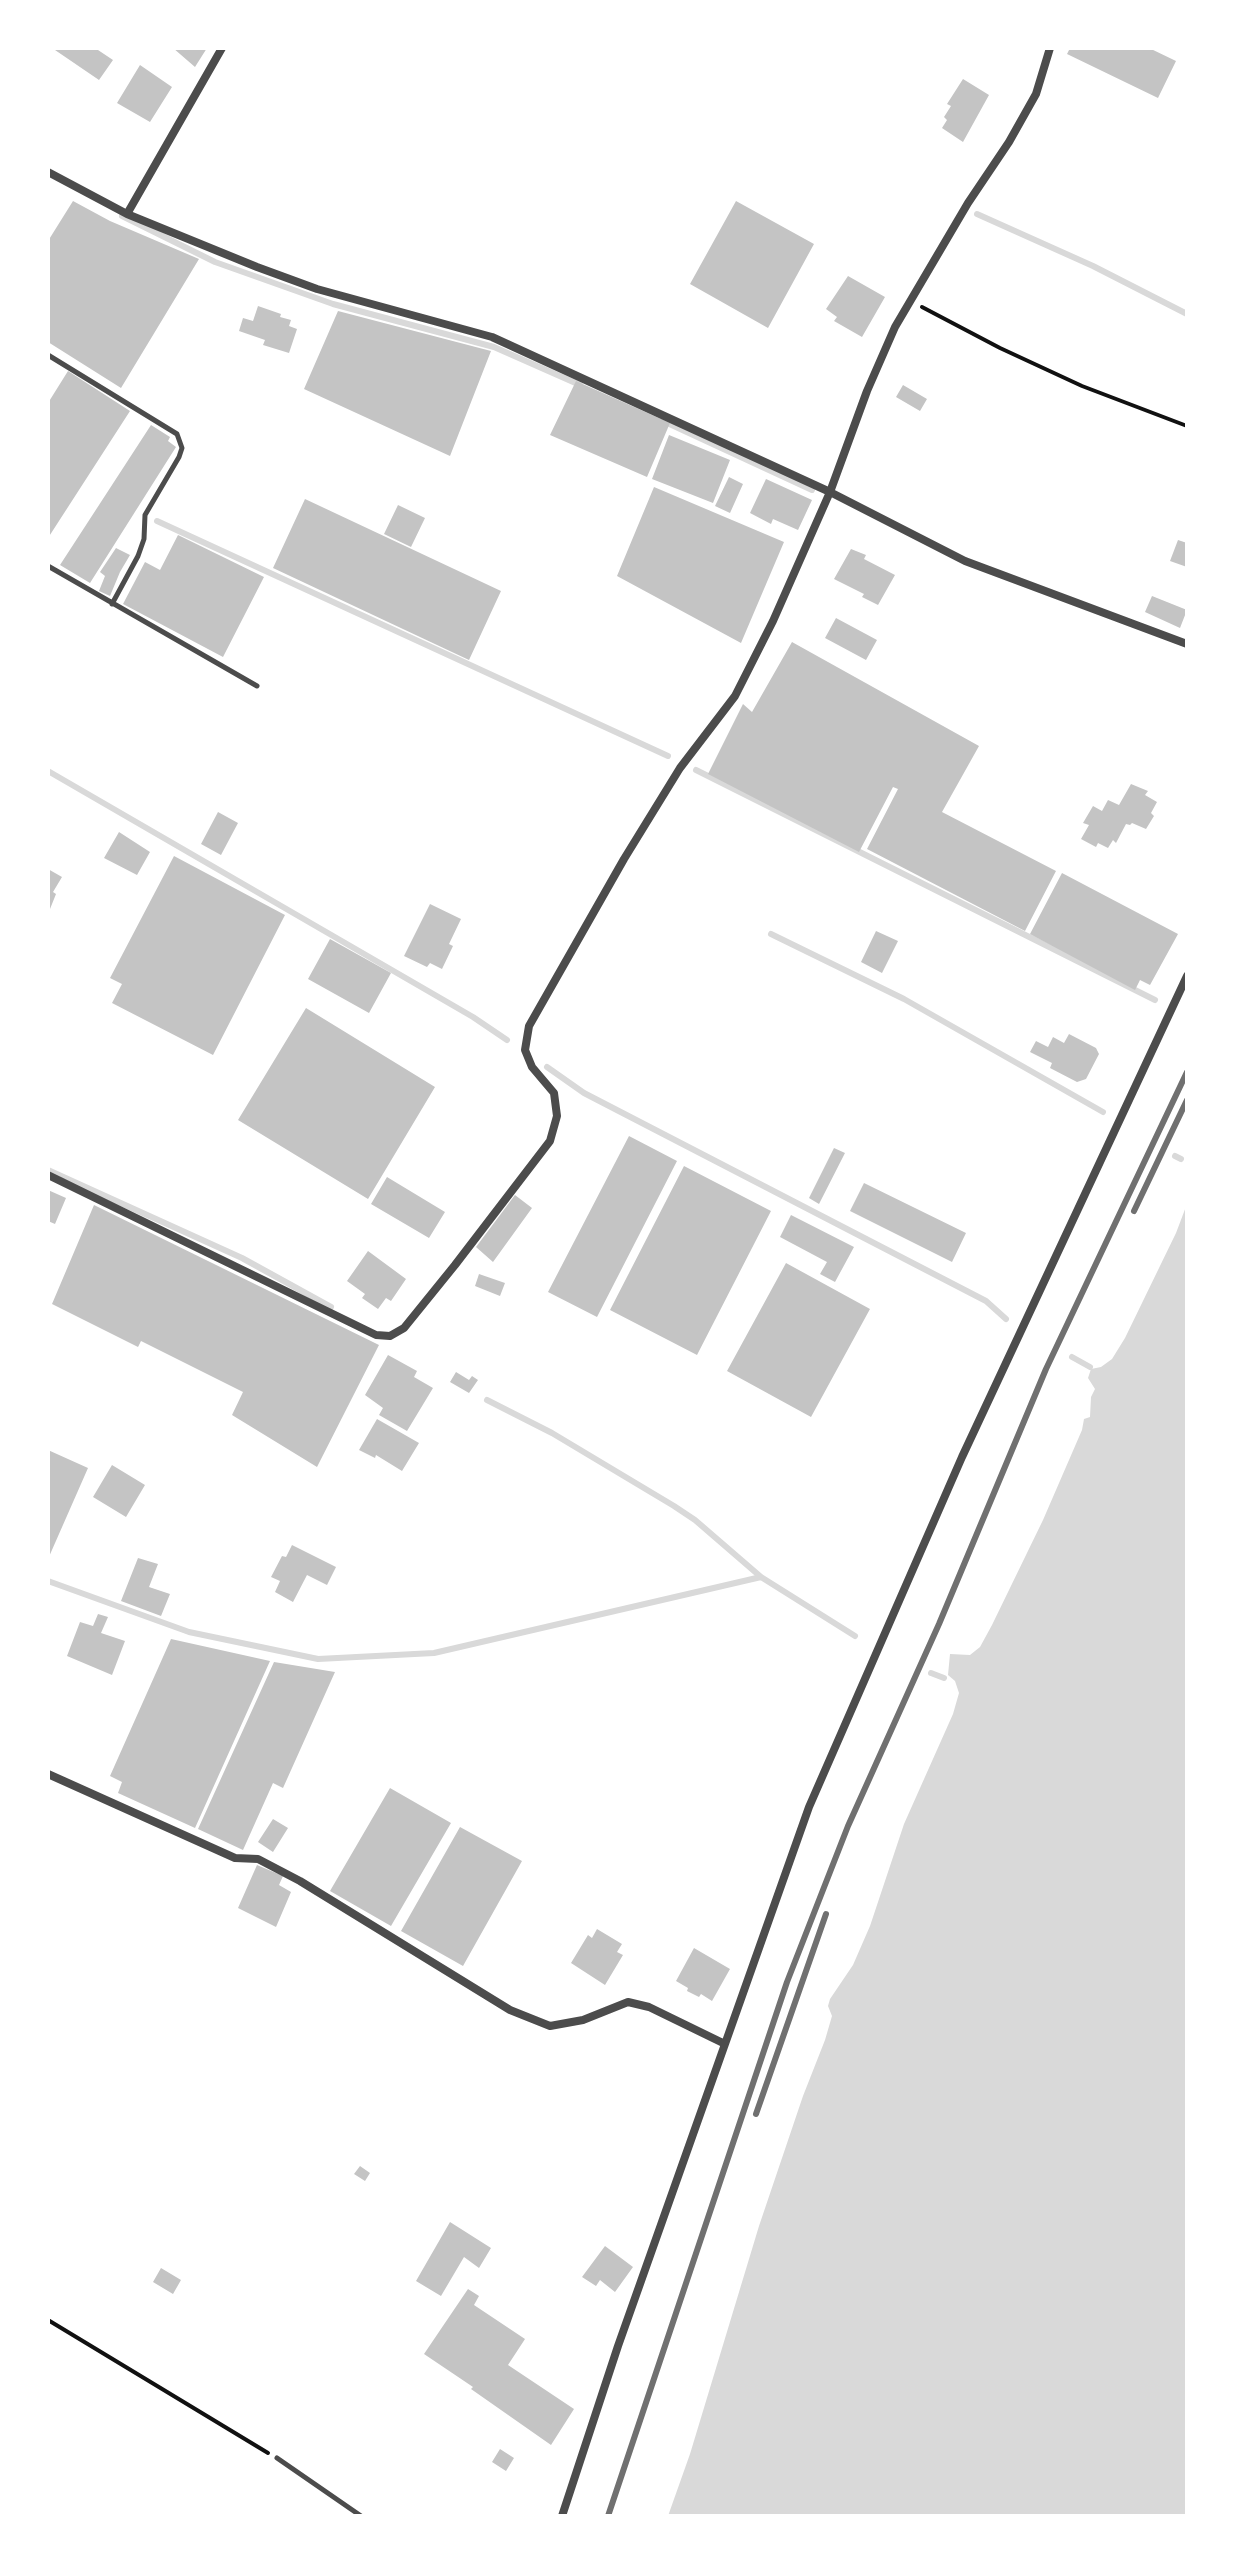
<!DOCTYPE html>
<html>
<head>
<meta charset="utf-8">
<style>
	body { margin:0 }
	#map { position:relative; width:1235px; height:2564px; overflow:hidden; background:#fff; font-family:Figtree,sans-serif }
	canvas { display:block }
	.frame { position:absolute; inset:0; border:50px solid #fff; pointer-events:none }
</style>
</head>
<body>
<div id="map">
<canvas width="1235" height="2564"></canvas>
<div class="frame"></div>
</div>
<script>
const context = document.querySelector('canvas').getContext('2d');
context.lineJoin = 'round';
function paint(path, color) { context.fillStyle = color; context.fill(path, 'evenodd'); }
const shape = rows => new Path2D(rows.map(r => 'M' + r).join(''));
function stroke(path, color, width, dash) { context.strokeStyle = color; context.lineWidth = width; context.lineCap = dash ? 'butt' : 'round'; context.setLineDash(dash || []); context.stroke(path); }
paint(shape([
	[1187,1204,1187,2516,668,2516,690,2454,759,2226,803,2096,825,2040,832,2016,828,2006,830,1999,853,1965,870,1926,904,1824,953,1714,959,1693,955,1681,948,1675,950,1654,970,1655,980,1647,992,1625,1043,1520,1082,1430,1084,1419,1090,1417,1091,1397,1095,1389,1088,1378,1091,1369,1101,1367,1112,1359,1125,1338,1176,1233]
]), '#d9d9d9');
stroke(shape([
	[977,214,1093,266,1187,314],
	[122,216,215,262,333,304,494,347,580,385],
	[663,421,812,490],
	[157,521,668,756],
	[696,770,1155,1000],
	[48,771,473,1017,507,1040],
	[771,934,904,999,1103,1112],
	[547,1067,584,1093,986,1301,1006,1319],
	[1175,1156,1181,1159],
	[48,1170,242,1258,331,1307],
	[1072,1357,1090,1367],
	[487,1400,552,1433,674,1506,695,1520,761,1577,855,1636],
	[48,1581,189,1632,318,1659,434,1653,761,1577],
	[931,1673,944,1678]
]), '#d9d9d9', 6);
paint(shape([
	[56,48,95,48,113,60,99,80,55,50],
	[173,48,207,48,195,67],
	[1070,48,1149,48,1176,61,1158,98,1067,54],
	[140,65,172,87,150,122,117,103],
	[963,79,989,95,963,142,942,128,947,120,944,117,951,106,947,104],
	[73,201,110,221,199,259,121,388,48,342,48,241],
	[736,201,814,244,768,328,690,284],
	[848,276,885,297,862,337,834,321,837,317,826,309],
	[258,306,281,314,280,317,291,320,289,326,297,329,289,353,263,345,265,340,239,331,243,318,253,321],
	[338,311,491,351,450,456,304,389],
	[68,371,130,411,48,538,48,403],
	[576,381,670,423,647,477,550,435],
	[903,385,927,399,920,411,896,397],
	[151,425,170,437,168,441,176,447,90,583,60,565],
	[669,435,730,460,713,503,652,479],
	[729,477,743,484,730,513,715,506],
	[766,479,812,500,798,530,773,519,771,524,750,513],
	[654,487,784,542,741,643,617,576],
	[305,499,501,591,469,660,273,568],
	[398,505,425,518,411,547,384,534],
	[178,535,264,577,223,657,123,604,145,562,160,570],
	[1178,540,1187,543,1187,567,1170,561],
	[116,548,130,555,120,572,110,596,99,591,105,576,100,572],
	[851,549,866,555,864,559,895,575,878,605,862,597,864,594,834,579],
	[1152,596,1187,610,1180,628,1145,612],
	[836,618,877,640,866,660,825,638],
	[792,642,979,746,942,812,1056,871,1025,931,867,849,898,789,893,787,859,852,708,774,743,704,752,712],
	[1131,784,1148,791,1145,795,1157,802,1151,813,1154,816,1146,829,1132,823,1130,825,1126,824,1116,843,1113,840,1108,848,1098,843,1096,847,1081,839,1089,825,1083,823,1093,806,1102,811,1108,800,1119,805],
	[218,812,238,823,221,855,201,844],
	[119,832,150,852,137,875,104,858],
	[174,856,285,915,213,1055,112,1003,122,984,110,978],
	[48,869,62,877,53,892,56,894,48,914],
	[1062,873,1178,934,1150,985,1140,980,1135,990,1030,934],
	[430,904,461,919,449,944,453,946,442,969,430,963,427,967,404,956],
	[876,931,898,941,882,973,861,962],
	[330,939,391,973,369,1013,308,979],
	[306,1008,435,1087,368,1199,238,1120],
	[1069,1034,1096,1048,1099,1054,1086,1079,1077,1082,1050,1068,1052,1063,1030,1052,1036,1041,1048,1047,1053,1037,1064,1043],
	[629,1136,677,1161,597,1317,548,1292],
	[834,1148,845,1153,819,1204,809,1198],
	[684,1166,771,1211,697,1355,610,1310],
	[387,1177,445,1212,429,1238,371,1204],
	[864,1183,966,1233,952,1262,850,1211],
	[48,1190,66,1198,55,1224,48,1221],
	[515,1195,532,1208,493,1262,476,1247],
	[94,1205,379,1345,317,1467,232,1415,243,1392,141,1341,138,1347,52,1304],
	[791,1215,854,1247,835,1282,820,1274,827,1262,780,1237],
	[368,1251,406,1279,391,1301,386,1298,378,1309,362,1298,365,1294,347,1281],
	[786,1263,870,1309,811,1417,727,1371],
	[479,1274,505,1283,500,1296,475,1286],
	[388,1355,417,1371,414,1377,433,1388,407,1431,379,1415,383,1408,365,1395],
	[456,1372,469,1380,472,1376,478,1380,469,1393,450,1382],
	[377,1419,419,1443,402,1471,376,1455,375,1458,359,1450],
	[48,1450,88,1468,48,1559],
	[112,1465,145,1485,126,1517,93,1497],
	[292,1545,336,1567,327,1585,307,1575,293,1602,275,1592,280,1581,271,1577,282,1556,286,1557],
	[138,1558,158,1564,149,1587,170,1594,161,1616,121,1601],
	[98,1614,108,1617,101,1633,125,1641,112,1675,67,1656,80,1622,93,1626],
	[171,1639,270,1661,195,1828,118,1793,122,1782,110,1776],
	[274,1662,335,1672,283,1788,273,1783,243,1850,198,1829],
	[390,1788,451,1823,391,1926,330,1891],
	[273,1819,288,1828,273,1852,258,1842],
	[460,1827,522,1861,463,1966,401,1931],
	[257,1865,283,1876,279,1885,291,1892,276,1927,238,1908],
	[597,1929,622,1944,617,1952,623,1955,605,1985,571,1963,588,1935,592,1938],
	[694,1948,730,1969,712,2001,701,1994,699,1997,687,1991,688,1988,676,1981],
	[360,2166,370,2173,365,2181,354,2174],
	[450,2222,491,2248,479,2268,464,2257,441,2296,416,2281],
	[605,2246,633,2267,615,2292,600,2280,596,2286,582,2277],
	[161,2268,181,2280,173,2294,153,2282],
	[468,2289,479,2296,474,2305,525,2339,508,2365,574,2409,551,2445,471,2389,473,2387,424,2354],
	[500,2449,514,2458,506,2471,492,2462]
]), '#c4c4c4');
stroke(shape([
	[922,307,1000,348,1082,386,1187,426],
	[48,2320,268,2453]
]), '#111', 4);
stroke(shape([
	[48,355,177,434,182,448,179,457,145,515,144,539,138,556,112,604],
	[48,566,257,686],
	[277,2458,361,2516]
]), '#4c4c4c', 5);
stroke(shape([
	[48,172,127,214,257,267,317,289,492,337,830,492,965,561,1187,644],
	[127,214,222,48],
	[48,1175,376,1335,390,1336,404,1328,455,1265,550,1141,557,1116,554,1093,532,1067,525,1050,529,1026,624,859,680,768,735,696,773,621,830,492,867,391,895,327,968,203,1009,142,1036,94,1050,48],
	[48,1774,235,1858,258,1859,300,1881,510,2010,550,2026,583,2020,628,2002,649,2007,725,2044],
	[562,2516,618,2346,809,1807,962,1457,1187,976]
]), '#4c4c4c', 8);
stroke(shape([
	[1134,1211,1187,1100],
	[756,2114,826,1914],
	[608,2516,787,1982,848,1826,939,1624,1046,1369,1187,1072]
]), '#707070', 6);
</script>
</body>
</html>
